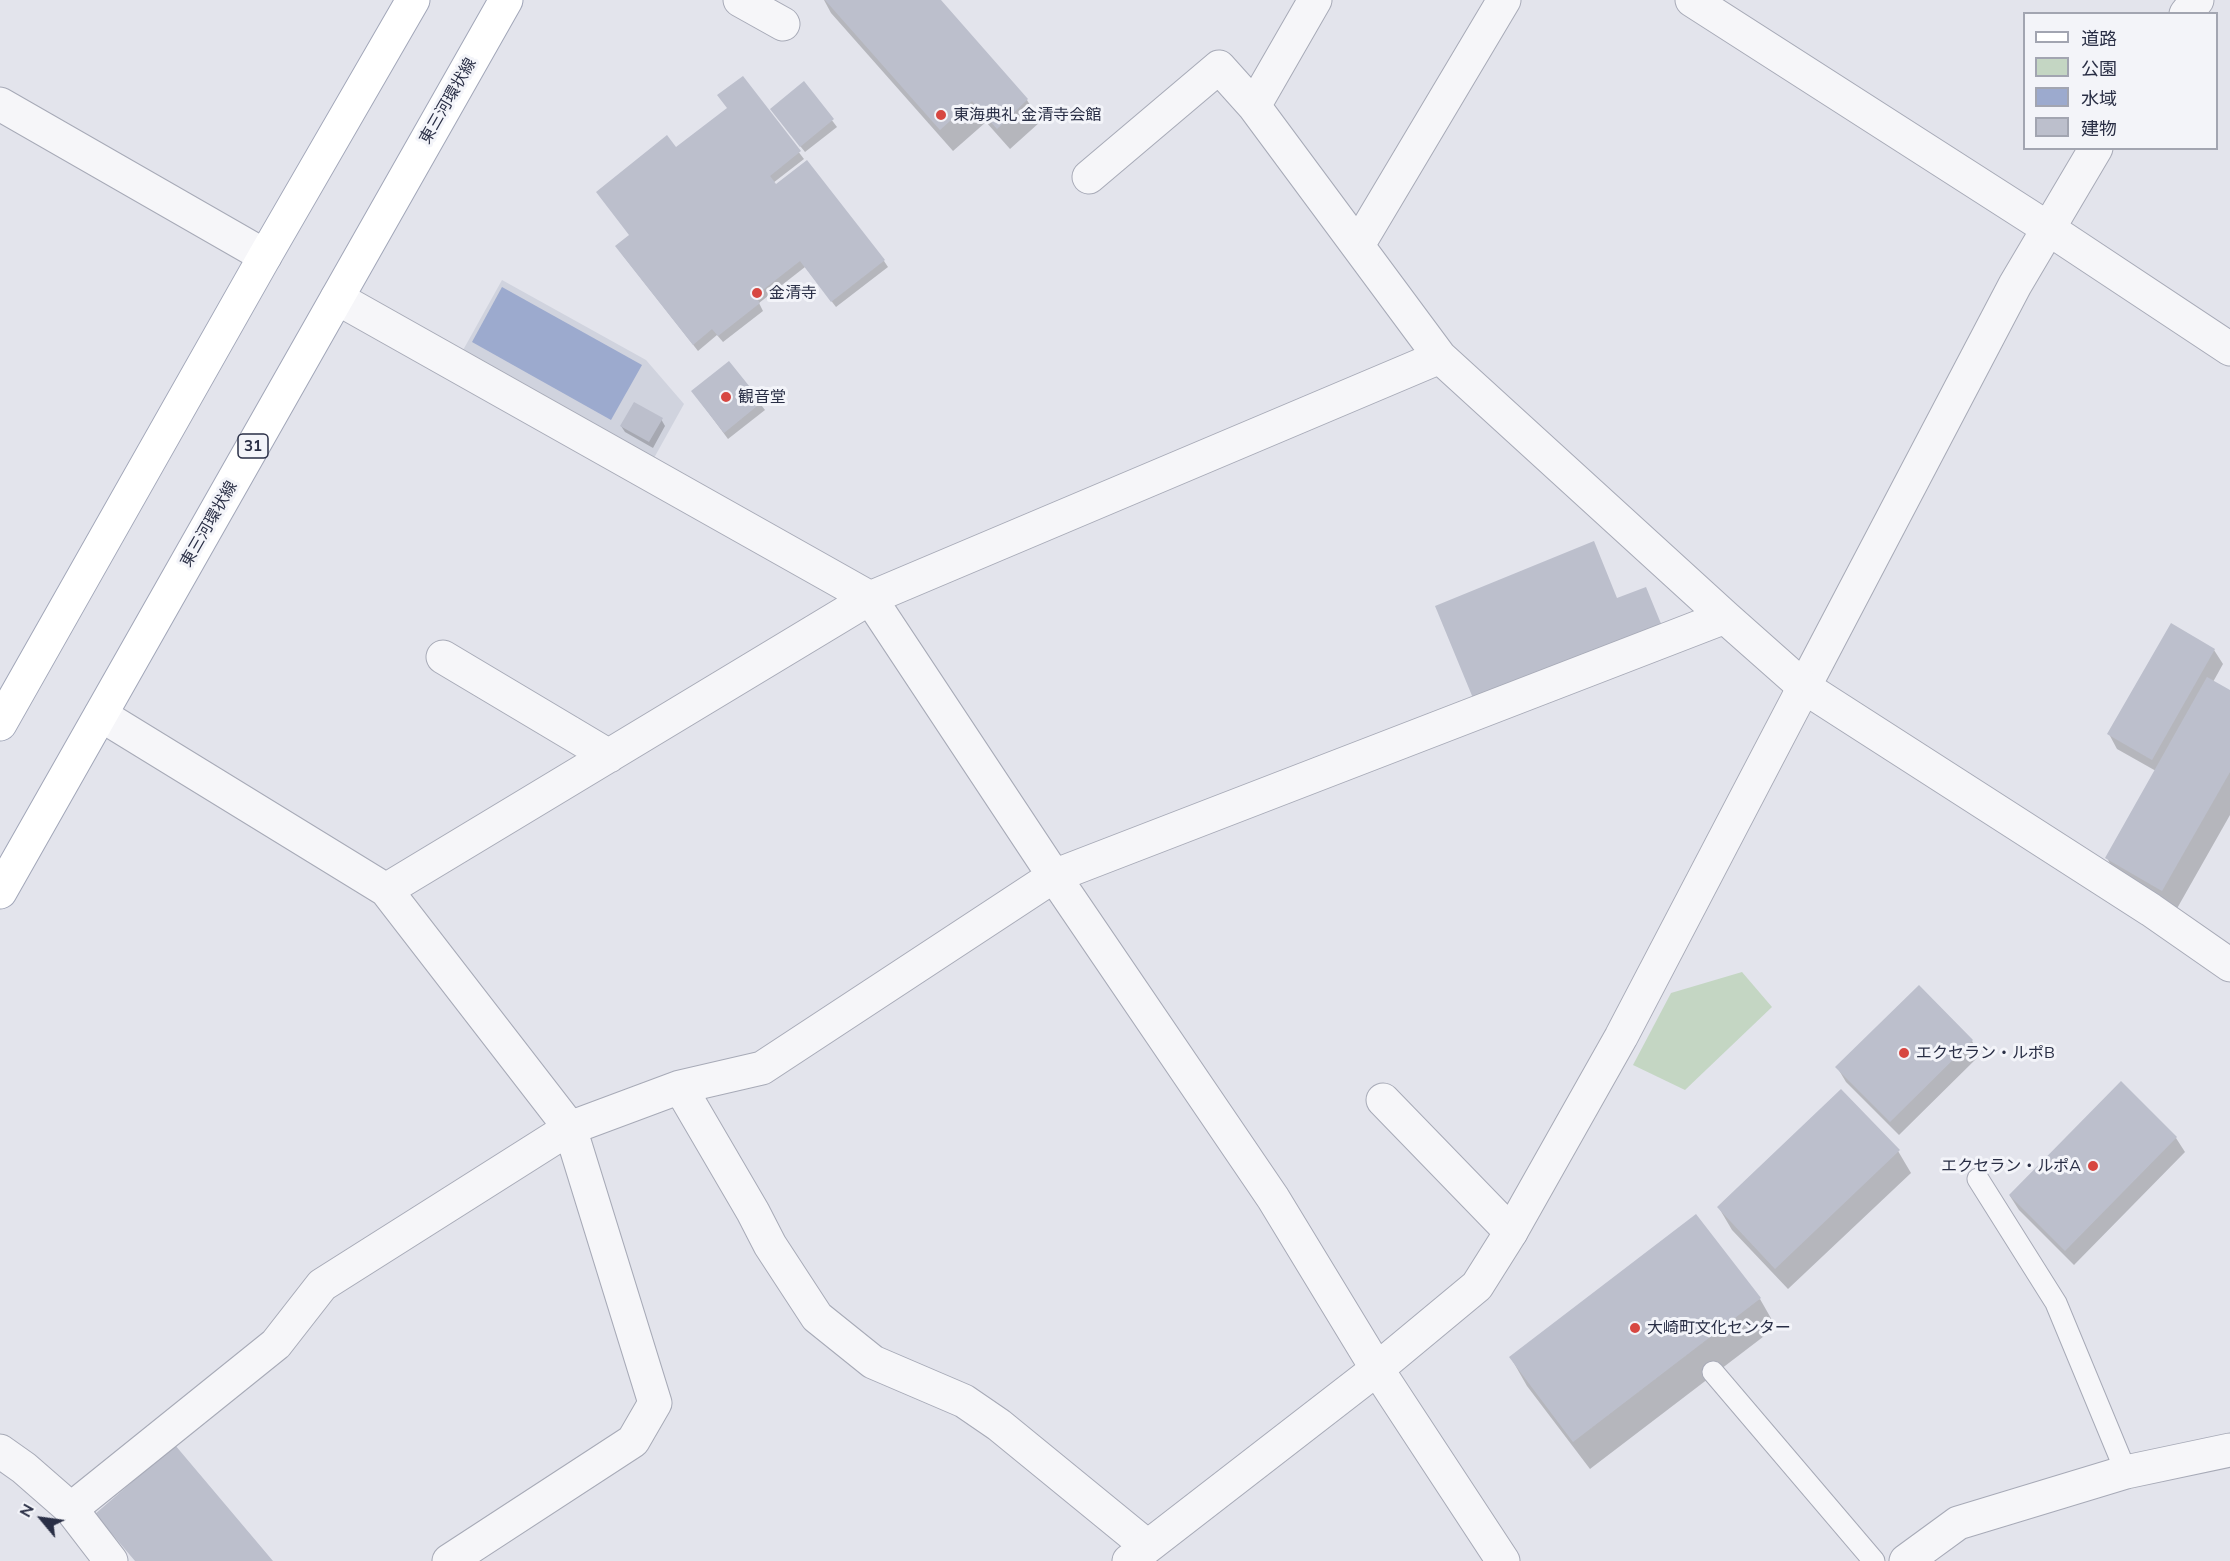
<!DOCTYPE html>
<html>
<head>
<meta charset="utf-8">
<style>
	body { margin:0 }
	#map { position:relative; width:2230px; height:1561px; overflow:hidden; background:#e3e4ec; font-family:Mulish,"Noto Sans JP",sans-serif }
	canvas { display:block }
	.legend { position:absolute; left:2023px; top:12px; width:195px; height:138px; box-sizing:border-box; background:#f3f4f9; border:2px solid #a2a5b1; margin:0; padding:8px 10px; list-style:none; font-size:18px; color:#292e45 }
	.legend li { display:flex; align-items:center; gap:12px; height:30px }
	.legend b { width:30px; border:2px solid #a2a5b1 }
	.north { position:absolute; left:12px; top:1489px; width:60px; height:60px; -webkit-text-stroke:4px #f3f4f9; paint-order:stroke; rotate:299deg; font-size:16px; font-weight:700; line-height:24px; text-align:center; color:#292e45 }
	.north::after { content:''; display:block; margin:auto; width:21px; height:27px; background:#292e45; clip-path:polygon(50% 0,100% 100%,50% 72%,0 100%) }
</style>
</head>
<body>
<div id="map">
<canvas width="2230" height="1561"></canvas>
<ul class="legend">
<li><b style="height:8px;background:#fff"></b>道路</li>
<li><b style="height:16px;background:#c4d6c3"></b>公園</li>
<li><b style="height:16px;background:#9caace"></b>水域</li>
<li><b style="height:16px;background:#bcbfcc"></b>建物</li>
</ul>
<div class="north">N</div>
</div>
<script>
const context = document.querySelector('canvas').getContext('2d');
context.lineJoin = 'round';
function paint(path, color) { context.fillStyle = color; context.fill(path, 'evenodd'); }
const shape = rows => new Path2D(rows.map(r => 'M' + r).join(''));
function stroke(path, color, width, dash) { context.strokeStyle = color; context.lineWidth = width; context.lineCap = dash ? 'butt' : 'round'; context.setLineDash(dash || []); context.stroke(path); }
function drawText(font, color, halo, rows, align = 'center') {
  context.font = font + ' Mulish,"Noto Sans JP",sans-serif'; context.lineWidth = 6; context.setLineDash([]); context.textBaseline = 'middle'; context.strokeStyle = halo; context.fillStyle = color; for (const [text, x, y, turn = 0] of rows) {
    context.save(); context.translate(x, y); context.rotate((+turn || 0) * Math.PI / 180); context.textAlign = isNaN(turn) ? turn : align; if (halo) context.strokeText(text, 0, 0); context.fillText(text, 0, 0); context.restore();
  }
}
paint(shape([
	[502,280,646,360,684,404,654,458,462,352]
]), '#d0d3de');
paint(shape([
	[1742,972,1772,1007,1685,1090,1633,1065,1671,993]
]), '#c4d6c3');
paint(shape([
	[502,287,642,365,611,420,472,342]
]), '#9caace');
paint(shape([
	[824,0,939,0,1027,100,1040,122,1010,149,986,122,953,151,831,13],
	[742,78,804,159,773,183,884,261,888,267,836,307,805,267,759,303,763,311,723,342,717,335,698,351,621,253,676,149,728,109],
	[804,83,837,127,805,152,776,116],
	[729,363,765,410,728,439,693,392],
	[661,419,665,426,653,448,625,432,621,426],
	[2214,650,2223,664,2213,682,2230,692,2230,815,2175,912,2119,880,2107,858,2156,771,2117,749,2109,734],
	[1972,1041,1980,1055,1899,1135,1846,1082,1837,1067],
	[2121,1083,2176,1138,2185,1152,2074,1265,2019,1210,2010,1196],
	[1898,1151,1911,1173,1788,1289,1732,1230,1719,1208],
	[1760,1299,1776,1327,1590,1469,1527,1386,1511,1358]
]), '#0003');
paint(shape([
	[825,0,941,0,1028,99,997,129,972,101,940,130],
	[743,76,801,151,770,176,776,184,807,160,885,260,831,302,800,261,755,296,760,303,718,336,712,329,693,345,615,246,629,235,596,192,667,135,676,147,727,108,717,95],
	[804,81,834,119,800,147,770,109],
	[729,361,762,402,724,433,691,391],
	[634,402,663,418,649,442,620,426],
	[1594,541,1617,598,1646,587,1662,626,1475,703,1435,606],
	[2171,623,2215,649,2152,760,2107,734],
	[2207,677,2230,690,2230,772,2162,891,2105,858],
	[1919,985,1973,1040,1890,1122,1835,1067],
	[2121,1081,2177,1137,2065,1251,2009,1195],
	[1841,1089,1900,1150,1775,1269,1717,1207],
	[1696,1214,1761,1298,1573,1442,1509,1357],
	[175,1445,273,1561,135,1561,95,1514]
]), '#bcbfcc');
const service = shape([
	[1978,1179,2056,1303,2126,1472],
	[1713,1372,1874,1561]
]);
const minor = shape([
	[740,0,783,24],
	[2186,14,2197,0],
	[0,104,265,256],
	[1254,106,1315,0],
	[1089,177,1219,67,1254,106,1440,357,1725,617,1804,687,2151,910,2230,965],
	[1358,245,1504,0],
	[337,298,870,598,1054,876,1273,1198,1377,1369,1503,1561],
	[443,657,609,756],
	[1804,687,2015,285,2096,148],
	[101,715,386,890,570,1128,655,1403,633,1441,449,1561],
	[386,890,870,598,1440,357],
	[680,1087,753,1212,770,1245,817,1317,873,1362,964,1401,999,1425,1147,1546],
	[1383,1100,1511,1232],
	[0,1451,24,1468,71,1509,111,1561],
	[71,1509,276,1344,322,1285,570,1128,680,1087,762,1068,1054,876,1725,617],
	[1906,1561,1958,1523,2126,1472,2230,1450]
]);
const tertiary = shape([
	[1692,0,2049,229,2230,349],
	[1129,1561,1377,1369,1477,1286,1511,1232,1621,1037,1804,687]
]);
const primary = shape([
	[0,724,265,256,413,0],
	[0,892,506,0]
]);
stroke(service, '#a7aab7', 23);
stroke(minor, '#a7aab7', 35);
stroke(tertiary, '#a7aab7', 35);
stroke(primary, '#a1a6b8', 35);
stroke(service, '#f6f6f9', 21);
stroke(minor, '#f6f6f9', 33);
stroke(tertiary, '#f6f6f9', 33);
stroke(primary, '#fff', 33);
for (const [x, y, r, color] of [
	[941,115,6,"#d74741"],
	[757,293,6,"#d74741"],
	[726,397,6,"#d74741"],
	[1904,1053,6,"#d74741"],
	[2093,1166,6,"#d74741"],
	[1635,1328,6,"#d74741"]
]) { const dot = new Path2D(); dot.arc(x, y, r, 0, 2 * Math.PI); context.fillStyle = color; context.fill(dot); stroke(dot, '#f3f4f9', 2); }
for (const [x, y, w] of [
	[253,446,30]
]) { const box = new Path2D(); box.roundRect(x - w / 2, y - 12, w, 24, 4.5); context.fillStyle = '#f3f4f9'; context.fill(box); stroke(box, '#292e45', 1.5); }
drawText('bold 15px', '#292e45', null, [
	["31",253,446]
]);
drawText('16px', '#292e45', '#f3f4f9', [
	["東三河環状線",448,101,-60],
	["東三河環状線",209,524,-60]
]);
drawText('16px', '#292e45', '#f3f4f9', [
	["東海典礼 金清寺会館",953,115],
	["金清寺",769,293],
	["観音堂",738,397],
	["エクセラン・ルポB",1916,1053],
	["エクセラン・ルポA",2081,1166,"right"],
	["大崎町文化センター",1647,1328]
], 'left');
</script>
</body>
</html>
